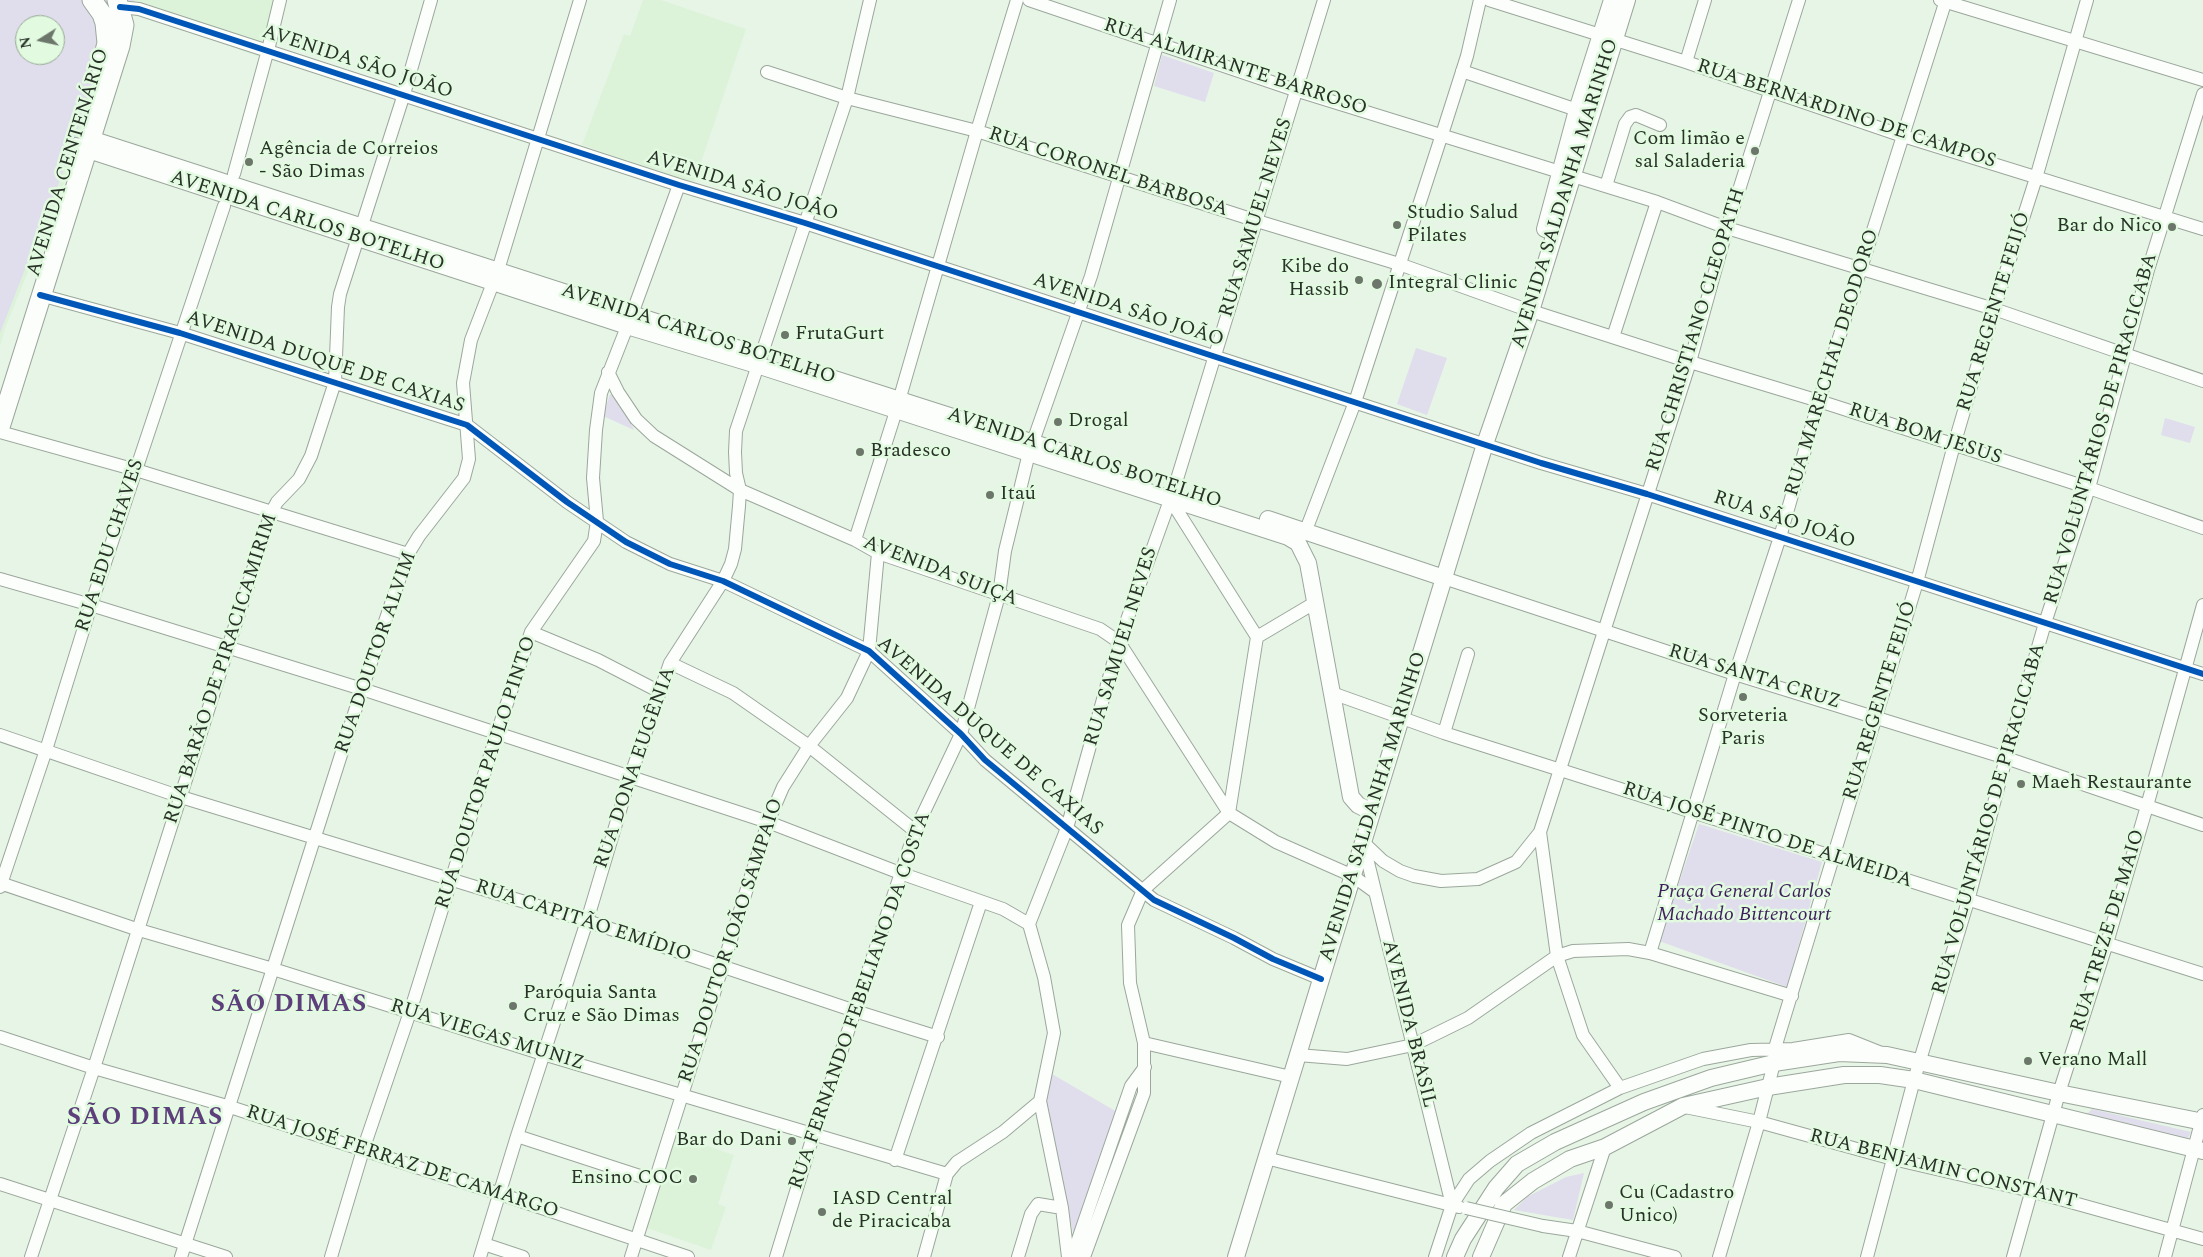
<!DOCTYPE html>
<html>
<head>
<meta charset="utf-8">
<style>
	body { margin:0 }
	#map { position:relative; width:2203px; height:1257px; overflow:hidden; background:#e7f5e6; font-family:Spectral,serif }
	canvas { display:block }
	.north { position:absolute; left:15px; top:15px; width:50px; height:50px; box-sizing:border-box; background:#e2fbe0; border:1px solid #98ab96; border-radius:50%; rotate:260deg; font-size:14px; font-weight:700; line-height:20px; text-align:center; color:#293228 }
	.north::after { content:''; display:block; margin:auto; width:18px; height:22px; background:#6c766a; clip-path:polygon(50% 0,100% 100%,50% 72%,0 100%) }
</style>
</head>
<body>
<div id="map">
<canvas width="2203" height="1257"></canvas>
<div class="north">N</div>
</div>
<script>
const context = document.querySelector('canvas').getContext('2d');
context.lineJoin = 'round';
function paint(path, color) { context.fillStyle = color; context.fill(path, 'evenodd'); }
const shape = rows => new Path2D(rows.map(r => 'M' + r).join(''));
function stroke(path, color, width, dash) { context.strokeStyle = color; context.lineWidth = width; context.lineCap = dash ? 'butt' : 'round'; context.setLineDash(dash || []); context.stroke(path); }
function drawText(font, color, halo, rows, align = 'center') {
  context.font = font + ' Spectral,serif'; context.lineWidth = 5; context.setLineDash([]); context.textBaseline = 'middle'; context.strokeStyle = halo; context.fillStyle = color; for (const [text, x, y, turn = 0] of rows) {
    context.save(); context.translate(x, y); context.rotate((+turn || 0) * Math.PI / 180); context.textAlign = isNaN(turn) ? turn : align; if (halo) context.strokeText(text, 0, 0); context.fillText(text, 0, 0); context.restore();
  }
}
paint(shape([
	[0,0,278,0,262,58,131,10,99,69,65,181,6,326,0,346],
	[25,25,55,25,55,55,25,55],
	[643,0,661,0,746,29,694,183,582,145,624,34,630,36],
	[674,1135,734,1155,718,1204,726,1207,711,1250,644,1227]
]), '#dcf3da');
paint(shape([
	[0,0,135,0,106,23,106,42,69,157,0,333],
	[25,25,55,25,55,55,25,55],
	[1162,55,1214,73,1205,102,1154,86],
	[1416,348,1447,358,1427,415,1397,404],
	[610,394,619,401,626,410,634,430,603,416],
	[2165,418,2195,427,2190,443,2161,435],
	[1699,824,1822,862,1787,987,1659,941],
	[1052,1074,1117,1112,1074,1237,1045,1103],
	[2092,1109,2191,1132,2186,1142,2085,1116],
	[1584,1173,1573,1220,1514,1210,1527,1197,1566,1177]
]), '#e0ddec');
const minor = shape([
	[1029,0,1295,90,1657,202,1727,228,1994,309,2203,381],
	[1489,0,1686,62,1903,136,2203,229],
	[1940,0,2203,80],
	[120,7,139,9,679,185,805,223,1541,463,1647,494,2203,674],
	[1686,62,1705,0],
	[1462,71,1577,110],
	[767,72,847,98,977,131,1257,221,1399,264,1522,308,1690,362,1819,401,2089,488,2203,528],
	[234,174,269,46,280,0],
	[1606,186,1625,124,1630,117,1636,115,1660,125],
	[40,295,180,333,467,425,567,502,626,542,670,564,723,581,869,651,961,734,985,760,1154,900,1234,938,1273,959,1321,979],
	[1613,337,1657,202],
	[608,372,618,392,636,419,654,436,740,490,855,540,878,553,1100,629,1119,642,1229,813,1276,842,1353,876,1375,892],
	[0,432,136,470,408,554],
	[1170,499,1257,637],
	[1306,530,1355,402,1445,125,1467,56,1480,0],
	[855,540,896,411,977,131,1017,0],
	[1444,578,1735,674,2006,758,2203,825],
	[0,579,91,605,362,689,768,822,900,873,1003,909,1029,924],
	[531,632,598,660,660,692],
	[670,663,733,693,809,746,915,831],
	[1332,693,1444,733,2203,974],
	[1444,733,1468,654],
	[0,735,181,797,587,921,855,1011,938,1037],
	[1540,832,1557,956,1583,1035,1620,1088],
	[1363,842,1383,861,1400,871,1414,876,1441,881,1478,879,1516,862,1540,832,1690,362,1727,228,1799,0],
	[1363,842,1452,1205],
	[0,883,139,930,273,969,543,1054,947,1174],
	[0,887,46,750,91,605,224,206],
	[1650,953,1735,674,1780,537,1819,401,1946,0],
	[0,1037,94,1068,227,1106,500,1194,688,1257],
	[1144,1043,1291,1077],
	[1298,1055,1347,1059,1413,1045,1468,1018,1557,956,1573,951,1628,949,1650,953,1792,996],
	[1040,1101,1062,1208,1068,1257],
	[1685,1107,1759,1122,1893,1159,2031,1191,2203,1239],
	[517,1136,655,1181],
	[1266,1158,1459,1207],
	[895,1160,981,902],
	[0,1184,226,1257],
	[1543,1226,1577,1231,1675,1257],
	[484,1244,523,1257],
	[31,1257,94,1068,271,513,277,502,299,479,311,456,335,382,338,307,340,294,404,94,431,0],
	[181,1257,362,689,408,554,419,536,464,478,469,459,463,383,471,340,498,270,580,0],
	[331,1257,363,1150,410,1012,497,733,531,632,594,541,597,521,593,478,596,430,601,393,632,314,679,185],
	[480,1257,517,1136,587,921,630,777,670,663,723,581,731,564,735,549,739,506,740,490,736,473,735,452,736,431,847,98,870,0],
	[631,1257,768,822,783,787,809,746,847,698,869,651,878,553],
	[776,1257,813,1136,915,831,961,734,999,595,1005,551,1029,453,1091,276,1170,0],
	[924,1257,947,1174,957,1162,1003,1132,1040,1101,1054,1033,1044,977,1029,924,1067,828,1119,642,1174,489,1324,0],
	[1018,1257,1031,1214,1038,1204,1062,1208],
	[1072,1257,1131,1086,1145,1067],
	[1084,1257,1144,1093,1144,1043,1130,983,1128,925,1143,890,1229,813,1257,637,1316,602],
	[1435,1257,1452,1205,1469,1179,1490,1161,1531,1133,1620,1088,1703,1059,1751,1050,1793,1049,1849,1040,1879,1052],
	[1569,1257,1605,1147],
	[1719,1257,1759,1122,1774,1063,1775,1048,1917,582,1954,445,1994,309,2036,178,2087,0],
	[1867,1257,1914,1080,1968,901,2006,758,2045,623,2089,488,2148,270,2203,94],
	[2013,1257,2059,1093,2107,943,2147,806,2203,605],
	[2165,1257,2203,1115]
]);
const major = shape([
	[91,139,740,349],
	[76,146,627,326,760,366,1288,537,1298,543,1308,563,1351,797,1358,805,1372,812],
	[1545,229,1577,110,1612,0],
	[819,374,1081,458],
	[1268,519,1444,578],
	[1236,1257,1485,444,1531,311,1627,0],
	[1455,1257,1463,1239,1496,1188,1517,1164,1555,1142,1644,1102,1711,1078,1774,1063,1839,1053,1887,1055,2059,1093,2203,1122],
	[1481,1257,1504,1204,1533,1181,1570,1159,1605,1147,1683,1106,1768,1087,1844,1075,1880,1075,1914,1080,2203,1151]
]);
const highway = shape([
	[92,0,102,14,105,23,107,43,101,67],
	[0,427,120,46,124,25,117,0]
]);
stroke(minor, '#9ca79c', 14);
stroke(major, '#9ca79c', 18);
stroke(highway, '#9ca79c', 21);
stroke(minor, '#fbfefb', 12);
stroke(major, '#fbfefb', 16);
stroke(highway, '#fbfefb', 19);
const minorBridge = shape([
	[1466,1208,1543,1226]
]);
stroke(minorBridge, '#9ca79c', 14, []);
stroke(minorBridge, '#fbfefb', 12);
stroke(shape([
	[120,7,139,9,679,185,805,223,1541,463,1647,494,2203,674],
	[40,295,180,333,467,425,567,502,626,542,670,564,723,581,869,651,961,734,985,760,1154,900,1234,938,1273,959,1321,979]
]), '#0057b8', 6);
for (const [x, y, r, color] of [
	[1755,151,5,"#6c766a"],
	[249,162,5,"#6c766a"],
	[1397,225,5,"#6c766a"],
	[2172,227,5,"#6c766a"],
	[1359,280,5,"#6c766a"],
	[1377,284,6,"#6c766a"],
	[785,335,5,"#6c766a"],
	[1058,422,5,"#6c766a"],
	[860,452,5,"#6c766a"],
	[990,495,5,"#6c766a"],
	[1743,697,5,"#6c766a"],
	[2021,784,5,"#6c766a"],
	[513,1006,5,"#6c766a"],
	[2028,1061,5,"#6c766a"],
	[792,1141,5,"#6c766a"],
	[693,1179,5,"#6c766a"],
	[1609,1205,5,"#6c766a"],
	[822,1212,5,"#6c766a"]
]) { const dot = new Path2D(); dot.arc(x, y, r, 0, 2 * Math.PI); context.fillStyle = color; context.fill(dot); stroke(dot, '#e2fbe0', 2); }
drawText('20px', '#293228', '#e2fbe0', [
	["AVENIDA SÃO JOÃO",357,63,18],
	["RUA ALMIRANTE BARROSO",1235,68,18],
	["RUA BERNARDINO DE CAMPOS",1846,115,18],
	["AVENIDA CENTENÁRIO",69,163,-73],
	["RUA CORONEL BARBOSA",1108,173,18],
	["AVENIDA SÃO JOÃO",742,187,17],
	["AVENIDA SALDANHA MARINHO",1566,194,-73],
	["RUA SAMUEL NEVES",1257,218,-73],
	["AVENIDA CARLOS BOTELHO",307,222,18],
	["AVENIDA SÃO JOÃO",1128,311,18],
	["RUA REGENTE FEIJÓ",1995,312,-73],
	["RUA CHRISTIANO CLEOPATH",1697,330,-73],
	["AVENIDA CARLOS BOTELHO",698,335,18],
	["AVENIDA DUQUE DE CAXIAS",325,363,18],
	["RUA MARECHAL DEODORO",1833,363,-73],
	["RUA VOLUNTÁRIOS DE PIRACICABA",2102,429,-74],
	["RUA BOM JESUS",1925,435,18],
	["AVENIDA CARLOS BOTELHO",1084,459,18],
	["RUA SÃO JOÃO",1784,521,18],
	["RUA EDU CHAVES",111,546,-72],
	["AVENIDA SUIÇA",940,572,21],
	["RUA SAMUEL NEVES",1122,647,-73],
	["RUA DOUTOR ALVIM",377,653,-71],
	["RUA BARÃO DE PIRACICAMIRIM",222,669,-72],
	["RUA SANTA CRUZ",1754,678,17],
	["RUA REGENTE FEIJÓ",1881,701,-73],
	["AVENIDA DUQUE DE CAXIAS",989,737,41],
	["RUA DONA EUGÊNIA",636,768,-71],
	["RUA DOUTOR PAULO PINTO",487,773,-72],
	["AVENIDA SALDANHA MARINHO",1374,807,-73],
	["RUA VOLUNTÁRIOS DE PIRACICABA",1990,819,-74],
	["RUA JOSÉ PINTO DE ALMEIDA",1767,836,18],
	["RUA CAPITÃO EMÍDIO",583,922,18],
	["RUA TREZE DE MAIO",2109,931,-73],
	["RUA DOUTOR JOÃO SAMPAIO",732,941,-72],
	["RUA FERNANDO FEBELIANO DA COSTA",861,1001,-71],
	["AVENIDA BRASIL",1408,1024,76],
	["RUA VIEGAS MUNIZ",487,1036,17],
	["RUA JOSÉ FERRAZ DE CAMARGO",402,1163,18],
	["RUA BENJAMIN CONSTANT",1943,1170,14]
]);
drawText('20px', '#293228', '#e2fbe0', [
	["Com limão e",1745,140,"right"],
	["sal Saladeria",1745,163,"right"],
	["Agência de Correios",259,150],
	["- São Dimas",259,173],
	["Studio Salud",1407,214],
	["Pilates",1407,237],
	["Bar do Nico",2162,227,"right"],
	["Kibe do",1349,268,"right"],
	["Hassib",1349,291,"right"],
	["Integral Clinic",1388,284],
	["FrutaGurt",795,335],
	["Drogal",1068,422],
	["Bradesco",870,452],
	["Itaú",1000,495],
	["Sorveteria",1743,717,"center"],
	["Paris",1743,740,"center"],
	["Maeh Restaurante",2031,784],
	["Paróquia Santa",523,994],
	["Cruz e São Dimas",523,1017],
	["Verano Mall",2038,1061],
	["Bar do Dani",782,1141,"right"],
	["Ensino COC",683,1179,"right"],
	["Cu (Cadastro",1619,1194],
	["Unico)",1619,1217],
	["IASD Central",832,1200],
	["de Piracicaba",832,1223]
], 'left');
drawText('italic 20px', '#3d1d5b', '#e2fbe0', [
	["Praça General Carlos",1744,893],
	["Machado Bittencourt",1744,916]
]);
context.letterSpacing = '1px';
drawText('bold 25px', '#5c3f7b', '#e2fbe0', [
	["SÃO DIMAS",289,1006],
	["SÃO DIMAS",145,1119]
]);
context.letterSpacing = '0px';
</script>
</body>
</html>
